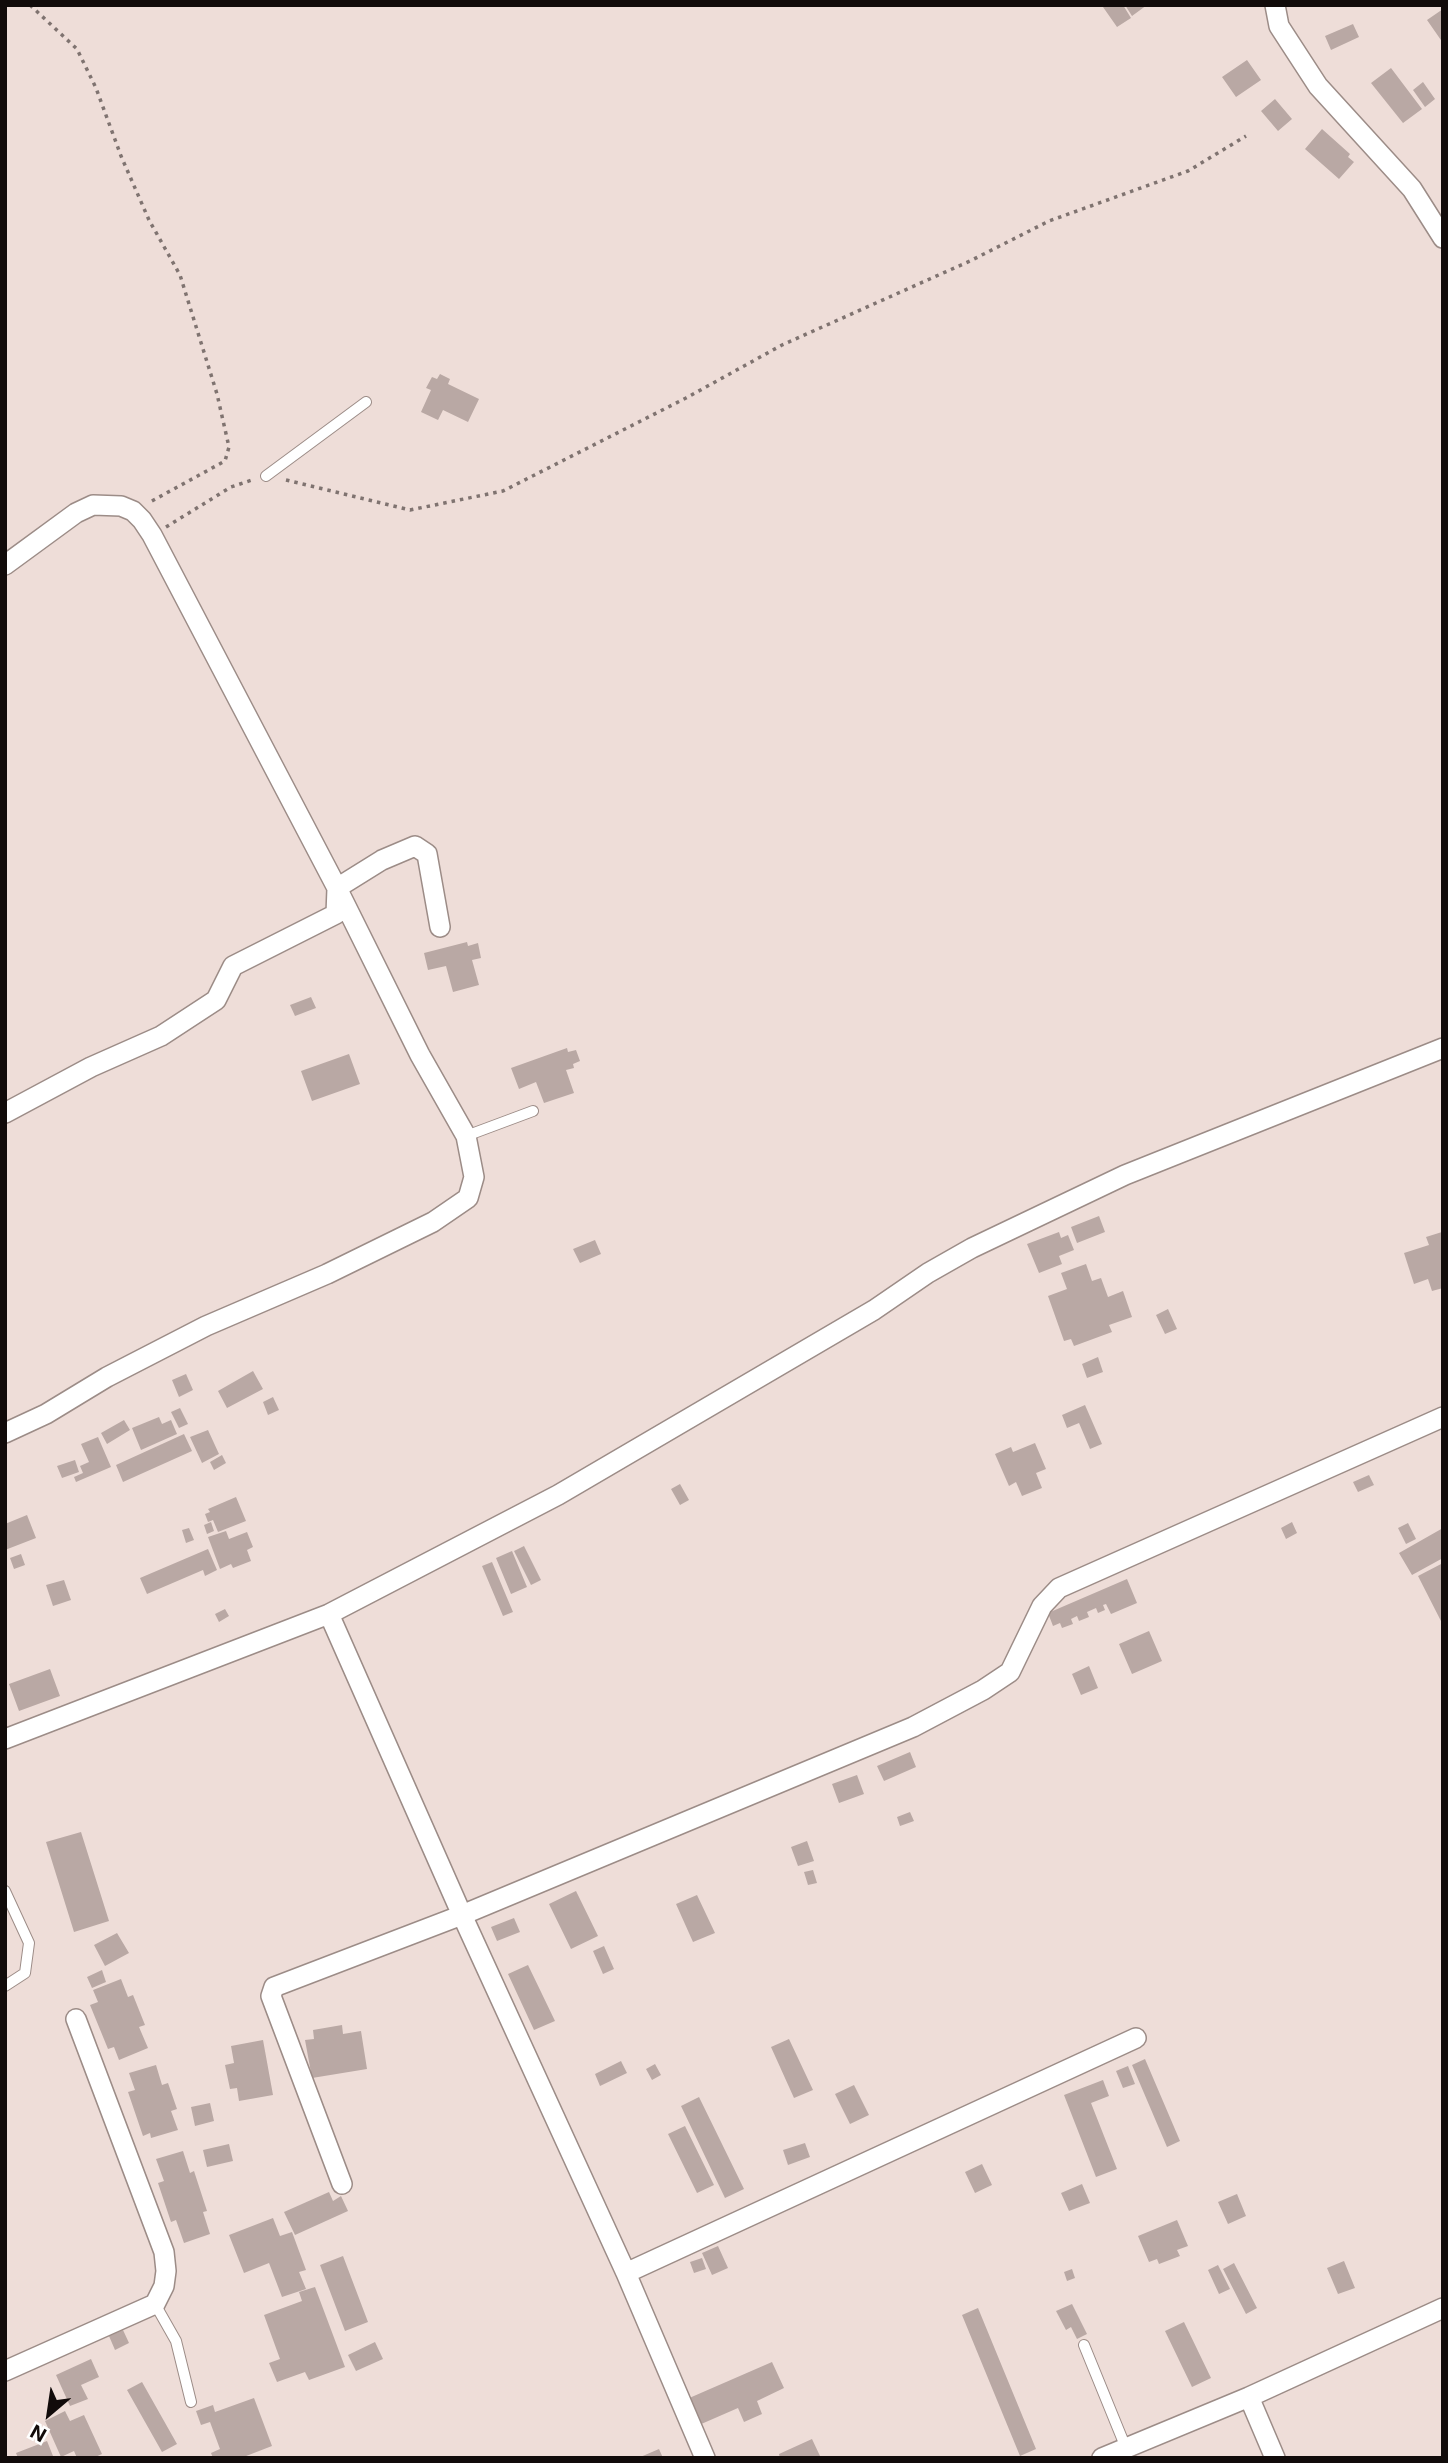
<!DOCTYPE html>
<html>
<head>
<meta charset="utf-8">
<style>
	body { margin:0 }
	#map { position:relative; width:1448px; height:2463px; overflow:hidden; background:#eeddd8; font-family:Inter,sans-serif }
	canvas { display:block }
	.frame { position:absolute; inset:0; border:7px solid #110b0a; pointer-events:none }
	.north { position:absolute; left:14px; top:2379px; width:70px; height:70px; -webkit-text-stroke:5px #fff; paint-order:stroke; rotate:209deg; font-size:19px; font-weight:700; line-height:28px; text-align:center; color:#110b0a }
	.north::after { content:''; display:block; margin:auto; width:24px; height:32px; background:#110b0a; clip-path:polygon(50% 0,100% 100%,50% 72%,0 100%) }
</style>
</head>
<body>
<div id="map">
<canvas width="1448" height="2463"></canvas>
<div class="frame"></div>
<div class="north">N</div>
</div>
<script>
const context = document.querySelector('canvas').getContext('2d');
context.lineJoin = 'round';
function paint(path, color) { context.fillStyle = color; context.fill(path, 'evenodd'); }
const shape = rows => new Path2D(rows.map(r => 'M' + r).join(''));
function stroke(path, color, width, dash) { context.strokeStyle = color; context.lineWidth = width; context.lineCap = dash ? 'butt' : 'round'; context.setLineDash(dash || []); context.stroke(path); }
paint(shape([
	[1106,5,1123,5,1131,18,1117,27,1103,7],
	[1125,5,1147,5,1132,16],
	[1443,9,1443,43,1427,20],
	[1353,24,1359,37,1331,50,1325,36],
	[1247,60,1261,80,1236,97,1222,77],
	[1391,68,1422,109,1403,123,1371,83],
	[1423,82,1435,99,1425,107,1413,90],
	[1275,99,1292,119,1278,131,1261,111],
	[1322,129,1350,154,1348,157,1354,162,1339,179,1305,149],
	[440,374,450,379,448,384,479,399,468,422,443,410,438,420,421,412,431,390,426,388,432,377,437,379],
	[467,942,468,946,478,943,481,958,472,960,479,985,453,992,446,966,428,970,424,953],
	[311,997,316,1008,295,1016,290,1005],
	[567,1048,568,1052,576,1050,580,1061,573,1064,574,1068,566,1070,574,1093,544,1103,536,1082,519,1089,511,1068],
	[349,1054,360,1084,312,1101,301,1071],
	[1099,1216,1105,1232,1077,1243,1071,1227],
	[1059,1232,1061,1238,1068,1235,1074,1250,1059,1256,1062,1264,1039,1273,1027,1244],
	[1442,1232,1443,1288,1432,1291,1428,1279,1414,1284,1404,1253,1429,1245,1426,1237],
	[595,1240,601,1254,580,1263,573,1249],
	[1086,1264,1092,1281,1101,1278,1108,1297,1123,1291,1132,1317,1109,1325,1112,1332,1074,1346,1071,1339,1064,1341,1048,1296,1067,1289,1061,1273],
	[1168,1309,1177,1329,1165,1334,1156,1315],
	[1098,1357,1103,1372,1087,1378,1082,1364],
	[253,1371,263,1389,227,1408,218,1391],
	[186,1374,193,1390,179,1397,172,1380],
	[273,1397,279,1410,268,1415,263,1402],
	[1085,1405,1102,1444,1090,1449,1079,1423,1067,1428,1062,1415],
	[180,1408,188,1424,179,1428,171,1412],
	[159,1417,162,1424,171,1420,177,1434,141,1450,132,1428],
	[124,1420,130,1430,107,1444,101,1433],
	[208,1430,219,1454,202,1463,190,1437],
	[184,1434,192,1451,123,1482,116,1465],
	[98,1437,111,1467,76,1482,74,1477,83,1473,80,1466,89,1462,81,1444],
	[1035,1443,1046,1469,1036,1473,1042,1488,1022,1496,1016,1482,1009,1486,995,1454,1011,1447,1013,1452],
	[222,1455,226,1463,214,1470,210,1462],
	[75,1460,79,1472,62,1478,57,1466],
	[1369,1475,1374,1485,1358,1492,1353,1482],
	[680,1484,689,1500,680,1505,671,1489],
	[236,1497,246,1521,218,1532,213,1520,208,1522,205,1514,210,1512,208,1509],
	[27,1515,36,1538,5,1550,5,1524],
	[211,1522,214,1531,207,1534,204,1525],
	[1292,1522,1297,1533,1286,1539,1281,1528],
	[1408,1523,1416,1539,1406,1544,1398,1528],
	[189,1528,194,1540,186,1543,182,1530],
	[1443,1528,1443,1558,1412,1575,1399,1553],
	[226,1531,229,1539,247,1532,253,1547,247,1550,251,1561,233,1568,231,1564,220,1569,208,1537],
	[524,1546,541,1580,531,1585,514,1551],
	[208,1549,217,1570,205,1576,203,1570,147,1594,140,1578],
	[512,1551,527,1587,511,1594,496,1558],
	[21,1554,25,1565,14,1569,10,1558],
	[492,1562,513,1612,503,1616,482,1566],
	[1443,1563,1443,1625,1418,1576],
	[1127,1579,1137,1603,1111,1614,1106,1604,1103,1605,1105,1610,1098,1613,1096,1608,1087,1612,1089,1617,1079,1621,1077,1616,1071,1619,1073,1624,1062,1628,1060,1623,1053,1626,1048,1613],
	[64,1580,71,1600,53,1606,46,1585],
	[225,1609,229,1616,219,1622,215,1614],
	[1149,1631,1162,1661,1132,1674,1119,1644],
	[1089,1666,1098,1688,1081,1695,1072,1674],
	[50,1669,60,1696,19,1711,9,1684],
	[910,1752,916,1767,884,1781,877,1766],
	[857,1775,864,1794,839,1803,832,1784],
	[910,1812,914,1821,900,1826,897,1817],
	[81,1832,109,1921,74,1932,46,1842],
	[807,1841,814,1861,798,1866,791,1847],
	[813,1870,817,1883,808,1885,804,1872],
	[576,1891,598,1936,571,1949,549,1904],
	[697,1895,715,1933,693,1942,676,1904],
	[514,1918,520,1932,497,1941,491,1927],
	[117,1933,129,1953,105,1966,94,1945],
	[604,1946,614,1969,603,1974,593,1951],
	[528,1965,555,2021,534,2030,508,1974],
	[102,1970,106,1982,92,1988,87,1977],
	[121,1979,128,1997,133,1995,145,2025,139,2027,148,2048,119,2060,114,2047,108,2049,90,2005,98,2002,93,1990],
	[342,2025,343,2034,361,2031,367,2069,312,2078,305,2040,314,2039,313,2030],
	[789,2039,813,2090,794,2098,771,2047],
	[263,2040,273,2095,239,2101,237,2088,230,2089,225,2065,234,2063,231,2046],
	[1145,2059,1180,2141,1167,2147,1132,2065],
	[621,2061,627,2073,600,2086,595,2074],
	[655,2064,661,2075,652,2080,646,2069],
	[156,2065,162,2085,168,2083,177,2109,171,2111,178,2130,151,2138,150,2133,143,2136,128,2092,135,2090,129,2073],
	[1128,2066,1135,2084,1123,2088,1116,2071],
	[1103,2080,1109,2096,1091,2103,1117,2169,1096,2177,1064,2095],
	[854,2085,869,2115,850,2124,835,2094],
	[699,2097,744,2189,725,2198,681,2106],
	[210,2103,214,2121,195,2126,191,2107],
	[685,2126,714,2185,697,2193,668,2134],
	[805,2143,810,2157,788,2165,783,2150],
	[229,2144,233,2161,207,2167,203,2150],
	[183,2151,190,2173,194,2171,207,2211,203,2212,210,2234,184,2243,176,2220,171,2222,158,2183,164,2181,156,2159],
	[982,2164,992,2185,975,2193,965,2172],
	[1082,2184,1090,2203,1069,2211,1061,2193],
	[329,2192,333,2201,341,2196,348,2211,295,2235,284,2212],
	[1237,2194,1246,2216,1228,2224,1218,2202],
	[273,2218,280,2236,292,2232,306,2270,299,2272,306,2289,282,2297,269,2263,244,2273,229,2235],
	[1177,2220,1188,2246,1177,2250,1180,2256,1159,2264,1157,2259,1149,2262,1138,2236],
	[718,2246,728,2268,712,2275,702,2253],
	[343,2256,368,2322,345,2331,320,2265],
	[702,2258,706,2269,694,2273,690,2262],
	[1344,2261,1355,2288,1338,2294,1327,2268],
	[1234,2263,1257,2308,1246,2314,1223,2269],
	[1218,2265,1230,2289,1219,2294,1208,2270],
	[1072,2269,1075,2278,1067,2281,1064,2272],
	[315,2287,345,2367,309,2380,305,2372,277,2382,269,2363,280,2359,264,2315,302,2301,299,2292],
	[1072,2304,1087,2334,1077,2339,1071,2327,1066,2330,1056,2311],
	[978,2308,1036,2449,1020,2456,962,2315],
	[1184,2322,1211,2378,1192,2387,1165,2331],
	[123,2330,129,2343,115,2350,109,2336],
	[375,2342,383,2359,356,2371,348,2355],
	[91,2359,99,2377,81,2385,88,2399,70,2406,56,2375],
	[772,2362,784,2388,757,2401,762,2414,744,2422,738,2408,699,2425,687,2399],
	[142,2382,177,2444,162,2452,127,2390],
	[254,2398,272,2446,241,2458,213,2458,211,2453,220,2449,210,2422,201,2425,196,2411,213,2405,215,2412],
	[65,2411,70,2421,84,2415,102,2454,93,2458,77,2458,74,2451,61,2457,45,2421],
	[812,2439,820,2456,780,2458,779,2454],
	[47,2441,53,2456,18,2458,16,2453],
	[659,2449,663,2458,638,2458]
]), '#b9a8a4');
const service = shape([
	[266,476,366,402],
	[466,1136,533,1111],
	[5,1891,29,1943,25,1973,5,1986],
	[155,2304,176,2341,191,2402],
	[1084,2345,1126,2448]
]);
const minor = shape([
	[1275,5,1279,26,1318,86,1412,189,1443,238],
	[5,565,76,513,93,505,121,506,133,511,142,520,152,535,337,888,420,1055,466,1136,474,1177,468,1198,433,1222,327,1274,206,1326,107,1377,46,1414,5,1433],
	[5,1113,91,1067,161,1036,216,1000,233,966,336,914,337,888,382,860,415,846,427,854,440,927],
	[329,1614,462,1915,626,2273,705,2458],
	[5,1739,329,1614,558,1495,874,1310,928,1273,972,1248,1125,1175,1443,1048],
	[342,2184,271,1996,274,1987,462,1915,913,1727,983,1690,1010,1672,1042,1606,1059,1588,1443,1417],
	[626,2273,1136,2038],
	[5,2371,155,2304,164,2286,166,2271,164,2252,76,2019],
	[1249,2397,1443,2308],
	[1102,2458,1249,2397,1275,2458]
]);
stroke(service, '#9c8c87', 12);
stroke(minor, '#9c8c87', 22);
stroke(shape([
	[30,5,77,49,96,88,121,156,149,220,180,275,217,394,229,447,225,461,150,502],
	[286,480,410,510,503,491,686,398,782,345,970,261,1049,221,1188,171,1246,136],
	[166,527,231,487,255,479]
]), '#7f7370', 3.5, [3.5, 5]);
stroke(service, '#fff', 10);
stroke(minor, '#fff', 19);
</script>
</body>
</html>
